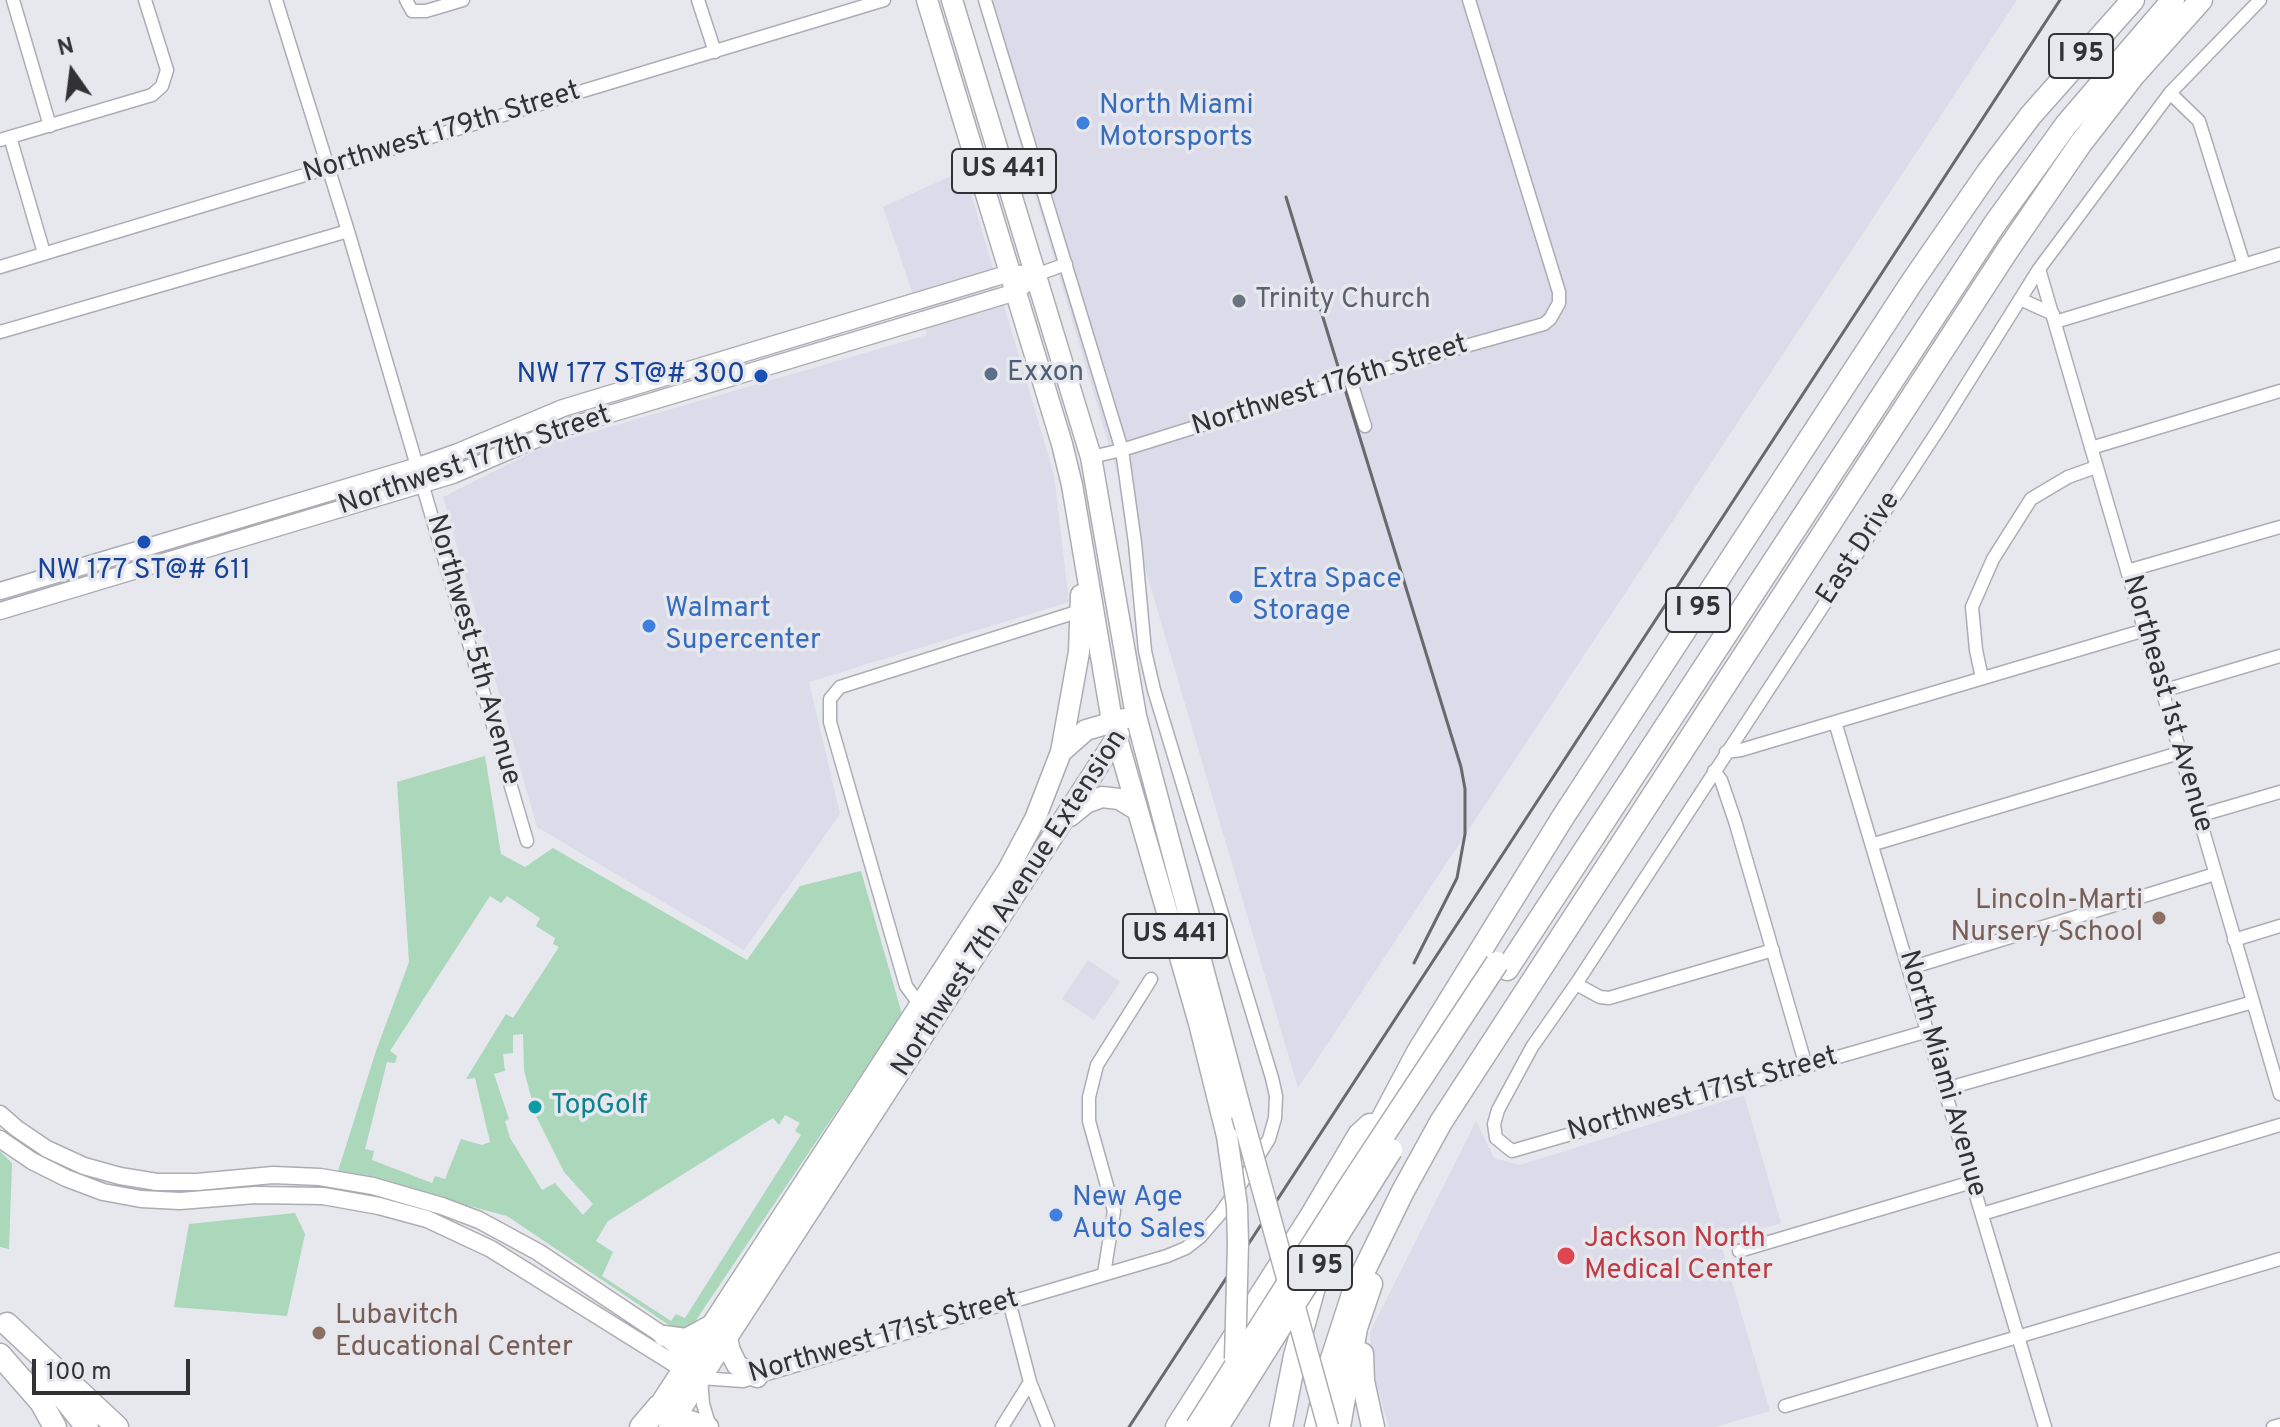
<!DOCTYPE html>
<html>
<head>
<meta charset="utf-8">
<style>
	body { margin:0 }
	#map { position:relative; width:2280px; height:1427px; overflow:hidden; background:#e7e7ee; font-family:Overpass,sans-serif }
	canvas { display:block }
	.north { position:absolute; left:32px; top:32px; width:80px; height:80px; -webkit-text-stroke:6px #e7e7ee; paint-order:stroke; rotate:346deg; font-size:22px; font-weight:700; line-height:32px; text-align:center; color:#323235 }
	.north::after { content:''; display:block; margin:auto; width:28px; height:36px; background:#323235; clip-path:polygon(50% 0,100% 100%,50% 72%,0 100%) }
	.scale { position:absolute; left:32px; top:1359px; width:158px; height:36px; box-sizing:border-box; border:4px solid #323235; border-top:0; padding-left:10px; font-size:24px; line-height:28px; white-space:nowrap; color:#323235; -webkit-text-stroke:6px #e7e7ee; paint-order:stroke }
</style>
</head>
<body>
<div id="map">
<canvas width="2280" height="1427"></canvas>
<div class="north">N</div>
<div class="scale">100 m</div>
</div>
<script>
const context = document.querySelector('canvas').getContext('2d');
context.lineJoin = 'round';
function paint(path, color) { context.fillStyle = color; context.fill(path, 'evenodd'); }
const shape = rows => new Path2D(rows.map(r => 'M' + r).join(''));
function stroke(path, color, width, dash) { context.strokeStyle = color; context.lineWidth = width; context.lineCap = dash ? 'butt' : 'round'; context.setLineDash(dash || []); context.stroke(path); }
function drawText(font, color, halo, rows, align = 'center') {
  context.font = font + ' Overpass,sans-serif'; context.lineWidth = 7; context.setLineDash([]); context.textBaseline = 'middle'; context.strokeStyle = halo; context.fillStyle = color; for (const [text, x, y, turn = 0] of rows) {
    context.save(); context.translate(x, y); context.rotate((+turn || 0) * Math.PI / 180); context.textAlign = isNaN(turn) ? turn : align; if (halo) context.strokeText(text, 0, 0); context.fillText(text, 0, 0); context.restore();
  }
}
paint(shape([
	[978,0,2017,0,1298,1088],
	[964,170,1054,475,1069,602,809,682,840,814,744,950,537,827,443,497,547,445,927,335,883,207],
	[1088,960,1120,982,1094,1020,1062,999],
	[1744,1095,1781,1223,1720,1241,1770,1411,1715,1427,1389,1427,1372,1369,1370,1332,1476,1121,1494,1158,1520,1165]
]), '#dbdbea');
paint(shape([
	[485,756,501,854,525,867,553,848,747,960,800,886,861,871,902,1014,690,1329,668,1328,669,1325,507,1216,338,1171,376,1051,409,962,397,782],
	[490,896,501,903,507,896,540,918,536,926,555,938,553,944,559,947,513,1018,506,1014,466,1079,475,1078,490,1142,482,1145,461,1139,445,1179,435,1176,432,1183,372,1160,374,1151,365,1149,387,1062,395,1063,397,1056,390,1051],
	[523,1034,524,1070,536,1116,564,1172,593,1204,583,1215,555,1183,542,1190,510,1138,505,1121,509,1119,494,1074,505,1071,503,1054,513,1053,513,1035],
	[785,1115,800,1123,795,1131,801,1135,685,1318,676,1314,671,1321,602,1276,613,1252,596,1241,608,1221,773,1118,779,1125],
	[0,1151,12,1163,9,1249,0,1247],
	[295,1213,305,1234,287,1316,174,1307,189,1224]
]), '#abd7bb');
const minor = shape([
	[13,0,50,126],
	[276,0,348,231,527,841],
	[406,0,412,11,426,11,463,0],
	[698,0,715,52],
	[2170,93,2199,121,2244,265],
	[10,137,44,253],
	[0,140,152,95,162,86,167,70,145,0],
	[0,267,884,0],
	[2039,269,2280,1094],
	[1036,275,1066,264],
	[2020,299,2053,314],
	[2055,322,2280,254],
	[0,332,348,231],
	[1350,379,1365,426],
	[2091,448,2280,391],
	[1091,457,1122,450,1352,378,1544,324,1550,319,1559,303,1559,292,1469,0],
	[2127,571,2280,527],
	[1982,678,1976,650,1972,607,1993,559,2031,499,2068,477,2096,467],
	[2162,691,2280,656],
	[1835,722,2045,1427],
	[1726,752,1741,750,2145,630],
	[1714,771,1721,780,1735,821,1806,1066],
	[2198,816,2280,792],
	[1874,844,2179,753],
	[2234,940,2280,926],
	[1910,968,2215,874],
	[1576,984,1600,997,1609,998,1773,950],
	[923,1009,906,986,830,722,830,699,840,687,1080,611],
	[1928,1031,1512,1151,1496,1138,1494,1124,1498,1110,1532,1047,1576,984,1942,424,2039,269,2170,93,2260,0],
	[1945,1089,2253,1002],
	[1982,1214,2280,1125],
	[1739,1251,1972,1182],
	[1104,1274,1114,1211,1089,1121,1089,1097,1097,1065,1151,979],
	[1009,1301,1030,1382,1048,1427],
	[1785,1406,2280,1259],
	[710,1427,703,1404,701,1378,743,1381,1167,1256,1186,1248,1200,1237,1220,1214,1244,1179,1269,1139,1275,1118,1276,1096,1272,1078,1154,690,1145,651,1135,543,1122,450,985,0],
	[1002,1427,1030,1382],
	[2273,1427,2280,1425]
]);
const tertiary = shape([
	[0,591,418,466,458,452,563,408,1010,273,1021,274],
	[0,611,453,475,560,429,1016,292,1036,275],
	[0,1114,16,1128,47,1149,84,1166,120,1176,157,1182,197,1182,273,1175,320,1177,373,1186,442,1206,479,1220,538,1252,664,1336,690,1358,695,1367],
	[0,1139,32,1161,66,1178,103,1192,141,1199,180,1201,255,1195,323,1196,379,1206,427,1219,491,1249,691,1374]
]);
const primary = shape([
	[927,0,1062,444,1072,485,1112,721,1199,1023,1227,1136],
	[952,0,1091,457,1136,716,1242,1115],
	[1061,752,1079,652,1081,595],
	[1070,816,1086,803,1102,797,1119,799,1137,810],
	[664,1336,686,1339,708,1327],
	[727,1338,730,1351,737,1365,757,1377],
	[650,1420,1008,870,1035,819,1061,752,1086,730,1124,719],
	[671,1424,690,1421,708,1427],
	[669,1427,1119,734]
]);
const motorway = shape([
	[1507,969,1994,225,2066,125,2173,0],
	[1367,1148,1418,1052,1563,817,1912,282,1988,172,2031,115,2133,0],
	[7,1324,117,1427],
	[1362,1354,1363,1381,1373,1427],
	[0,1355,41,1402,55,1427],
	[43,1372,87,1427],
	[641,1427,658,1407],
	[1177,1427,1310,1218,1359,1135,1370,1125],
	[1281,1427,1295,1356,1319,1269],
	[1316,1427,1332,1359,1354,1291,1403,1191,1441,1122,2007,251,2081,143,2133,76,2201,0],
	[1339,1427,1356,1328,1371,1284]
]);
stroke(minor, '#acacb3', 15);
stroke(tertiary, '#acacb3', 19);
stroke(primary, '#acacb3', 23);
stroke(motorway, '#acacb3', 25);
stroke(minor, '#fff', 12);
stroke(tertiary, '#fff', 16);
stroke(primary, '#fff', 20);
stroke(motorway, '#fff', 22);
stroke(shape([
	[1286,197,1461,767,1465,789,1465,834,1457,878,1414,963],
	[1129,1427,2060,0]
]), '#68686d', 3);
const primaryBridge = shape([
	[1242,1115,1328,1427],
	[1227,1136,1237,1206,1238,1243,1235,1359]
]);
const motorwayBridge = shape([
	[1197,1427,1350,1186,1497,963],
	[1217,1427,1391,1150]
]);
stroke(primaryBridge, '#acacb3', 23, []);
stroke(motorwayBridge, '#acacb3', 25, []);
stroke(primaryBridge, '#fff', 20);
stroke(motorwayBridge, '#fff', 22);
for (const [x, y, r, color] of [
	[1083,123,8,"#3f7fe0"],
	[1239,301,8,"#6b7280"],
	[991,374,8,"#5c6f8a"],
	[761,376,8,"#1a4fb4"],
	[144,542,8,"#1a4fb4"],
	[1236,597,8,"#3f7fe0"],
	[649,626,8,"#3f7fe0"],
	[2159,918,8,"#8d6e63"],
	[535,1107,8,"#0f9aa8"],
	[1056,1215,8,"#3f7fe0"],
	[1566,1256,10,"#e0444e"],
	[319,1333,8,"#8d6e63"]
]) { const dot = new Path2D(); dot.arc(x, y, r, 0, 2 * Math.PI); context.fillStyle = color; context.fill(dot); stroke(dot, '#e7e7ee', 3); }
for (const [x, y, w] of [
	[2081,56,64],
	[1004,171,104],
	[1698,610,64],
	[1175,936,104],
	[1320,1268,64]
]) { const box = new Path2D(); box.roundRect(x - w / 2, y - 22, w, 44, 6); context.fillStyle = '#e7e7ee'; context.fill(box); stroke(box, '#323235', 2); }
drawText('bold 26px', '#323235', null, [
	["I 95",2081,56],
	["US 441",1004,171],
	["I 95",1698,610],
	["US 441",1175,936],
	["I 95",1320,1268]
]);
drawText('28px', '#366cbe', '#e7e7ee', [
	["North Miami",1099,107],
	["Motorsports",1099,139],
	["Extra Space",1252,581],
	["Storage",1252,613],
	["Walmart",665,610],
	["Supercenter",665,642],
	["New Age",1072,1199],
	["Auto Sales",1072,1231]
], 'left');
drawText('28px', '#323235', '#e7e7ee', [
	["Northwest 179th Street",442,134,-17],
	["Northwest 176th Street",1330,387,-17],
	["Northwest 177th Street",475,462,-19],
	["East Drive",1860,549,-57],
	["Northwest 5th Avenue",472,650,74],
	["Northeast 1st Avenue",2166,704,74],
	["Northwest 7th Avenue Extension",1011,904,-57],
	["North Miami Avenue",1941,1074,74],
	["Northwest 171st Street",1703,1096,-16],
	["Northwest 171st Street",884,1338,-16]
]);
drawText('28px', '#5b616d', '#e7e7ee', [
	["Trinity Church",1255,301]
], 'left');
drawText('28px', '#4e5e75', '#e7e7ee', [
	["Exxon",1007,374]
], 'left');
drawText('28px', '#164399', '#e7e7ee', [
	["NW 177 ST@# 300",745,376],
	["NW 177 ST@# 611",144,572,"center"]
], 'right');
drawText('28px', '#785e54', '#e7e7ee', [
	["Lincoln-Marti",2143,902],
	["Nursery School",2143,934],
	["Lubavitch",335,1317,"left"],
	["Educational Center",335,1349,"left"]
], 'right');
drawText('28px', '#0d838f', '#e7e7ee', [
	["TopGolf",551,1107]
], 'left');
drawText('28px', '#be3a42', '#e7e7ee', [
	["Jackson North",1584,1240],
	["Medical Center",1584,1272]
], 'left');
</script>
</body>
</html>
